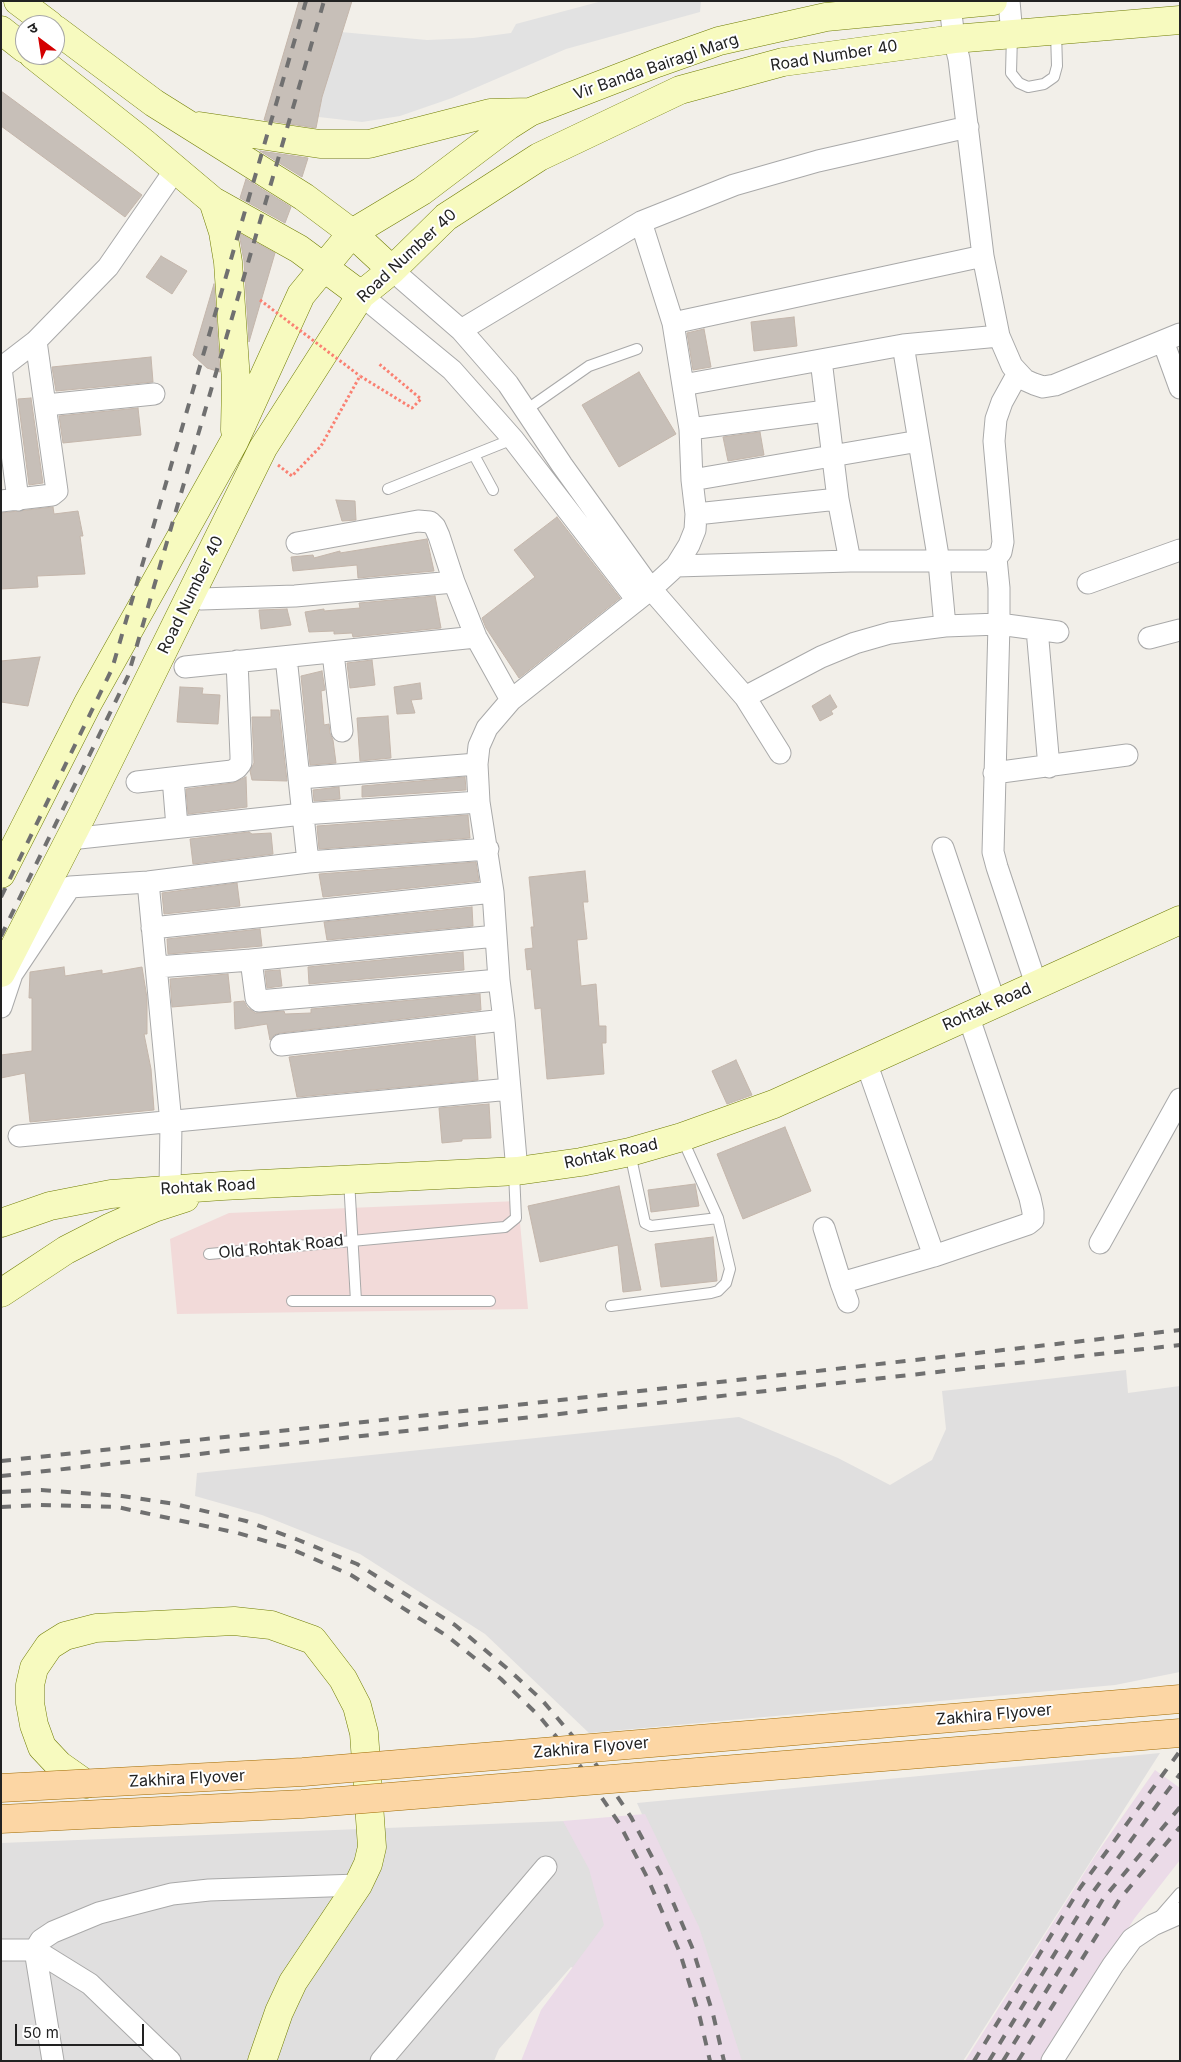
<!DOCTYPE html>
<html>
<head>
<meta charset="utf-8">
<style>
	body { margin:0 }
	#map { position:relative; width:1181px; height:2062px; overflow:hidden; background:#f2efe9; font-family:Inter,"Noto Sans Devanagari",sans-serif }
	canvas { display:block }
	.frame { position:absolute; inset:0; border:2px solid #222; pointer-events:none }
	.north { position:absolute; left:15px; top:15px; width:50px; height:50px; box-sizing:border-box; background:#fff; border:1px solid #a7a7a7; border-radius:50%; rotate:329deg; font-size:14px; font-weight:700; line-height:20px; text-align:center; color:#222 }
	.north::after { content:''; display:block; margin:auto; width:18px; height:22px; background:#d40000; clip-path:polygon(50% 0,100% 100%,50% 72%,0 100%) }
	.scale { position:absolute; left:15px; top:2024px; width:129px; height:22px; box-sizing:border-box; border:2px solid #222; border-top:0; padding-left:6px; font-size:15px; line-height:18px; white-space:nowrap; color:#222; -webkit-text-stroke:4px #fff; paint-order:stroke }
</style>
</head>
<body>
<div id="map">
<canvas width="1181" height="2062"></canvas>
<div class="frame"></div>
<div class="north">उ</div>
<div class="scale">50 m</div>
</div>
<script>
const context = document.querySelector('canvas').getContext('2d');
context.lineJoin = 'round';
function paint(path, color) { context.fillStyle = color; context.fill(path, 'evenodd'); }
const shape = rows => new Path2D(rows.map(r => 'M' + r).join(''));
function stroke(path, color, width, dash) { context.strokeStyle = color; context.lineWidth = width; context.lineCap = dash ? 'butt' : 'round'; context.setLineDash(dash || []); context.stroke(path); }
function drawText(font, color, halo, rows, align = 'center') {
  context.font = font + ' Inter,sans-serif'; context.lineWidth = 4; context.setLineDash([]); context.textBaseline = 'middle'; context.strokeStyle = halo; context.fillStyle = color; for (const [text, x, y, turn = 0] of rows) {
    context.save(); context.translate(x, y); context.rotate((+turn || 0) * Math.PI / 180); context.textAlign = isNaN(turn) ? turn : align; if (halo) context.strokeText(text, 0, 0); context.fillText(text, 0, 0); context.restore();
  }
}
paint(shape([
	[1126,1370,1128,1393,1180,1386,1180,1672,1115,1685,589,1733,485,1634,360,1554,262,1515,195,1496,197,1473,739,1417,838,1458,890,1485,932,1460,946,1429,942,1391],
	[1160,1753,963,2061,727,2061,697,1938,637,1803],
	[566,1821,632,1883,598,1979,571,1967,499,2049,494,2061,1,2061,1,1843]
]), '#e0dfdf');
paint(shape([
	[518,1201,528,1309,177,1314,170,1239,229,1213]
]), '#f2dad9');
paint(shape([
	[1155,1770,1180,1788,1180,1860,1134,1919,1046,2061,965,2061,1095,1856],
	[645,1814,699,1927,742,2061,521,2061,541,2010,604,1925,589,1869,563,1821]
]), '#ebdbe8');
paint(shape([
	[602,1,701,1,700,12,566,49,452,98,400,116,362,122,319,117,330,31,427,40,473,38,511,33,516,24]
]), '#e2e2e2');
const building = shape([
	[299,1,352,1,322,97,316,128,264,120,299,1],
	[1,91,142,195,125,217,1,126,1,91],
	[260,151,308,158,302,177,260,151],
	[246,179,291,207,285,223,240,198,246,179],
	[239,233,275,253,249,342,244,261,239,233],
	[161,256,187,271,172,294,146,277,161,256],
	[214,284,220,372,207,368,193,355,214,284],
	[794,317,797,346,754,351,751,322,794,317],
	[704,329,711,367,693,370,687,333,704,329],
	[151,357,153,382,56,391,52,367,151,357],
	[639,372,676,434,619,467,582,405,639,372],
	[31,398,43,483,29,485,18,399,31,398],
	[138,408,141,435,63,443,59,416,138,408],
	[760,432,764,455,728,461,723,437,760,432],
	[336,500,355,501,356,520,342,521,336,500],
	[53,507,54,514,78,511,83,536,80,536,85,574,37,576,38,587,1,589,1,513,53,507],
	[557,517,620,598,519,678,486,628,482,618,535,577,514,550,557,517],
	[427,539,434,571,358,578,357,565,293,571,291,557,313,555,314,558,340,551,340,553,427,539],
	[435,596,441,628,353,637,352,633,334,634,334,631,309,632,305,612,324,609,324,611,360,608,359,603,435,596],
	[287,609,291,625,261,629,259,610,287,609],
	[40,657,28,706,1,702,1,661,40,657],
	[372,660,375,685,350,688,347,663,372,660],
	[322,671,325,690,321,691,324,725,329,724,330,733,333,740,336,763,310,765,301,676,322,671],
	[420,683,422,699,411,700,415,713,397,714,394,687,420,683],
	[180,687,203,688,202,694,220,695,218,724,177,722,180,687],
	[830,695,837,707,831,711,833,714,820,721,812,706,830,695],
	[271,710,279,710,287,781,252,780,250,771,254,763,252,717,271,717,271,710],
	[388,716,391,758,360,761,357,718,388,716],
	[246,777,247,807,188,814,186,789,233,783,246,777],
	[465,777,466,790,362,797,362,786,465,777],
	[339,787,340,799,314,801,313,790,339,787],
	[468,815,470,838,319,849,317,826,468,815],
	[249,832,252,834,271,833,273,854,193,864,190,839,249,832],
	[476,862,479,881,323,897,319,874,476,862],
	[585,871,588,902,583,902,587,939,577,940,581,986,596,984,599,1026,606,1026,606,1043,602,1043,604,1074,547,1079,541,1008,535,1009,531,969,527,970,525,949,533,948,531,927,534,927,529,877,585,871],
	[237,883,240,906,164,914,162,893,237,883],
	[472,907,473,926,327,940,324,922,472,907],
	[260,929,262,946,168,954,167,939,260,929],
	[463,952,464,970,309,984,308,967,463,952],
	[64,967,65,976,102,970,102,974,142,967,147,998,147,1034,144,1034,151,1069,154,1110,30,1122,25,1073,1,1078,1,1055,32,1051,32,998,29,998,30,972,64,967],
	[280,970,282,986,267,988,265,971,280,970],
	[228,974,231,1002,172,1007,170,979,228,974],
	[480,994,481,1010,280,1033,274,1035,270,1040,267,1024,235,1029,234,1002,244,1001,247,1007,255,1013,284,1011,285,1014,311,1013,311,1009,480,994],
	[475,1036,478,1080,297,1097,289,1057,475,1036],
	[736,1060,752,1095,727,1104,712,1071,736,1060],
	[489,1104,491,1138,462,1139,462,1141,442,1143,439,1108,489,1104],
	[785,1127,811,1191,743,1219,717,1154,785,1127],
	[695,1184,699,1206,651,1212,648,1190,695,1184],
	[619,1186,641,1290,623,1292,618,1245,540,1262,528,1206,619,1186],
	[713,1237,717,1281,661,1287,655,1244,713,1237]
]);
paint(building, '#c7bfb8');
stroke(building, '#c4b6ab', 1);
const lane = shape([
	[1012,35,1011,73,1019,83,1028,87,1044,84,1054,77,1057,66,1056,32],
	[526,410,589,366,637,349],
	[474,455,493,490],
	[388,489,513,439],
	[630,1153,645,1223,651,1226,718,1218],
	[349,1180,356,1301],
	[209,1254,505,1227,516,1218,514,1172],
	[292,1301,490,1301],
	[611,1306,711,1293,718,1291,726,1283,730,1269,718,1218,682,1138],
	[1160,1916,1180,1893]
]);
const street = shape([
	[1009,1,1012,35],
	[950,5,954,39,959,59,983,256,999,336,1012,366,1025,380,1034,384,1043,387,1055,385,1180,334],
	[392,270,461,330,508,384,562,465,651,589,745,697,780,753],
	[361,295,452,370,513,439,637,600],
	[673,323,983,256],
	[461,330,641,222,734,185,818,161,968,127],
	[1163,341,1180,388],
	[903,345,939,562,945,626],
	[821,360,838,499,850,561],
	[683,385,903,345,999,336],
	[46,405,154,394],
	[690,429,826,411],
	[692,480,919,441],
	[18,500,1,368,36,341,108,267,175,170],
	[1,501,52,495,57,491,36,341],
	[696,514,838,499],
	[297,543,418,521,430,522,435,527,439,536,454,582],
	[996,558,999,588,999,624,993,852,997,867,1036,984],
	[676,566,850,561,989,561,996,558,1001,552,1003,542,994,441,996,419,1002,402,1018,373],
	[1088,583,1180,550],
	[201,599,295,596,454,582,476,637,511,700],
	[1037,629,1049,767],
	[1149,638,1180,630],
	[333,653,342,731],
	[286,657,308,862],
	[185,667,476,637],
	[745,697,821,657,855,643,890,633,945,626,999,624,1058,632],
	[994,773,1127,755],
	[173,778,177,827],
	[300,778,477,764],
	[137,782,232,771,237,768,241,763,241,756,237,661],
	[70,839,303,814,479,802],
	[943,848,995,1003],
	[148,882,171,1123,170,1189],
	[152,928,493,892],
	[251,960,256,998,259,1001,499,980],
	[157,967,251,960,496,936],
	[1,1007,12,974,70,887,148,882,308,862,488,849],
	[281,1045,504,1020],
	[866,1062,934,1256],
	[19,1136,510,1089],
	[517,1171,504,1020,499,980,493,892,479,802,477,764,479,746,487,728,511,700,651,589,676,566,689,545,695,530,696,514,692,480,690,429,673,323,641,222],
	[824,1228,841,1283],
	[1100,1243,1180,1099],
	[848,1302,841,1283,934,1256,1028,1224,1033,1220,1033,1212,1030,1198,968,1015],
	[1,1950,35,1950,90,1984,170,2061],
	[53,2061,35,1950,41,1940,53,1932,99,1913,172,1894,209,1890,358,1885],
	[381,2061,546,1867],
	[1052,2061,1113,1965,1132,1939,1153,1925,1180,1913]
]);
const secondary = shape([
	[18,1,50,25],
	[55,29,154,103,304,197,352,233,392,270],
	[1,30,25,49],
	[33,55,143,142,213,201,299,249,361,295],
	[199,126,320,144,369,144,490,113,530,112],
	[213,201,223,232,228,262,236,381,235,430],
	[1,874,88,703,234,442,301,295,352,233,422,191,508,126,530,112,657,63,719,41,826,17,993,1],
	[1,973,82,815,263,448,361,295,392,270,446,217,539,157,680,90,783,62,954,39,1180,20],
	[1,1223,50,1206,111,1194,222,1186,517,1171,581,1162,630,1152,682,1137,774,1104,1180,920],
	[1,1293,66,1250,111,1227,154,1208,185,1198],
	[86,1784,59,1765,42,1747,34,1725,30,1703,30,1685,34,1668,49,1646,65,1636,96,1628,234,1621,271,1625,313,1640,343,1679,357,1706,364,1733,372,1847,368,1864,358,1885,293,1982,279,2012,262,2061]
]);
stroke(lane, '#a9a9a9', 12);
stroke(street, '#a9a9a9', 23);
stroke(secondary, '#707d05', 29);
stroke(shape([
	[278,465,292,476,321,446,360,376,412,408,421,399,378,363]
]), '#fa8072', 3, [2.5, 2.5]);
stroke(lane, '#fff', 10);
stroke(street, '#fff', 21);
stroke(secondary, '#f7fabf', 28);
stroke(shape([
	[1,897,112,669,306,1],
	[1,936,128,676,324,1],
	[1,1461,401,1418,1180,1330],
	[1,1476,1180,1345],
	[1,1492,41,1490,122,1496,175,1504,246,1521,296,1539,357,1564,455,1625,509,1670,542,1700,593,1760,631,1817,661,1874,692,1947,713,2014,724,2061],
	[1,1507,40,1505,117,1507,238,1533,289,1548,351,1575,447,1636,501,1679,540,1717,581,1767,619,1823,648,1879,680,1953,700,2018,710,2061],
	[974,2061,1080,1888,1180,1751],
	[989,2061,1090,1896,1180,1774],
	[1003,2061,1103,1899,1180,1807],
	[1018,2061,1119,1900,1180,1827]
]), '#707070', 4, [10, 10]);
const primaryBridge = shape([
	[1,1788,303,1772,1180,1699],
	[1,1819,302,1804,1180,1733]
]);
stroke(primaryBridge, '#a06b00', 29, []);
stroke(shape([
	[260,300,360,376]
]), '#fa8072', 3, [2.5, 2.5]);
stroke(primaryBridge, '#fcd6a4', 28);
drawText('16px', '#222', '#fff', [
	["Road Number 40",834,56,-9],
	["Vir Banda Bairagi Marg",656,67,-19],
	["Road Number 40",407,256,-43],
	["Road Number 40",191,595,-64],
	["Rohtak Road",987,1007,-24],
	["Rohtak Road",611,1154,-12],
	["Rohtak Road",208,1187,-3],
	["Old Rohtak Road",281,1247,-6],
	["Zakhira Flyover",994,1715,-5],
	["Zakhira Flyover",591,1748,-5],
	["Zakhira Flyover",187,1779,-3]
]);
</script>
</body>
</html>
